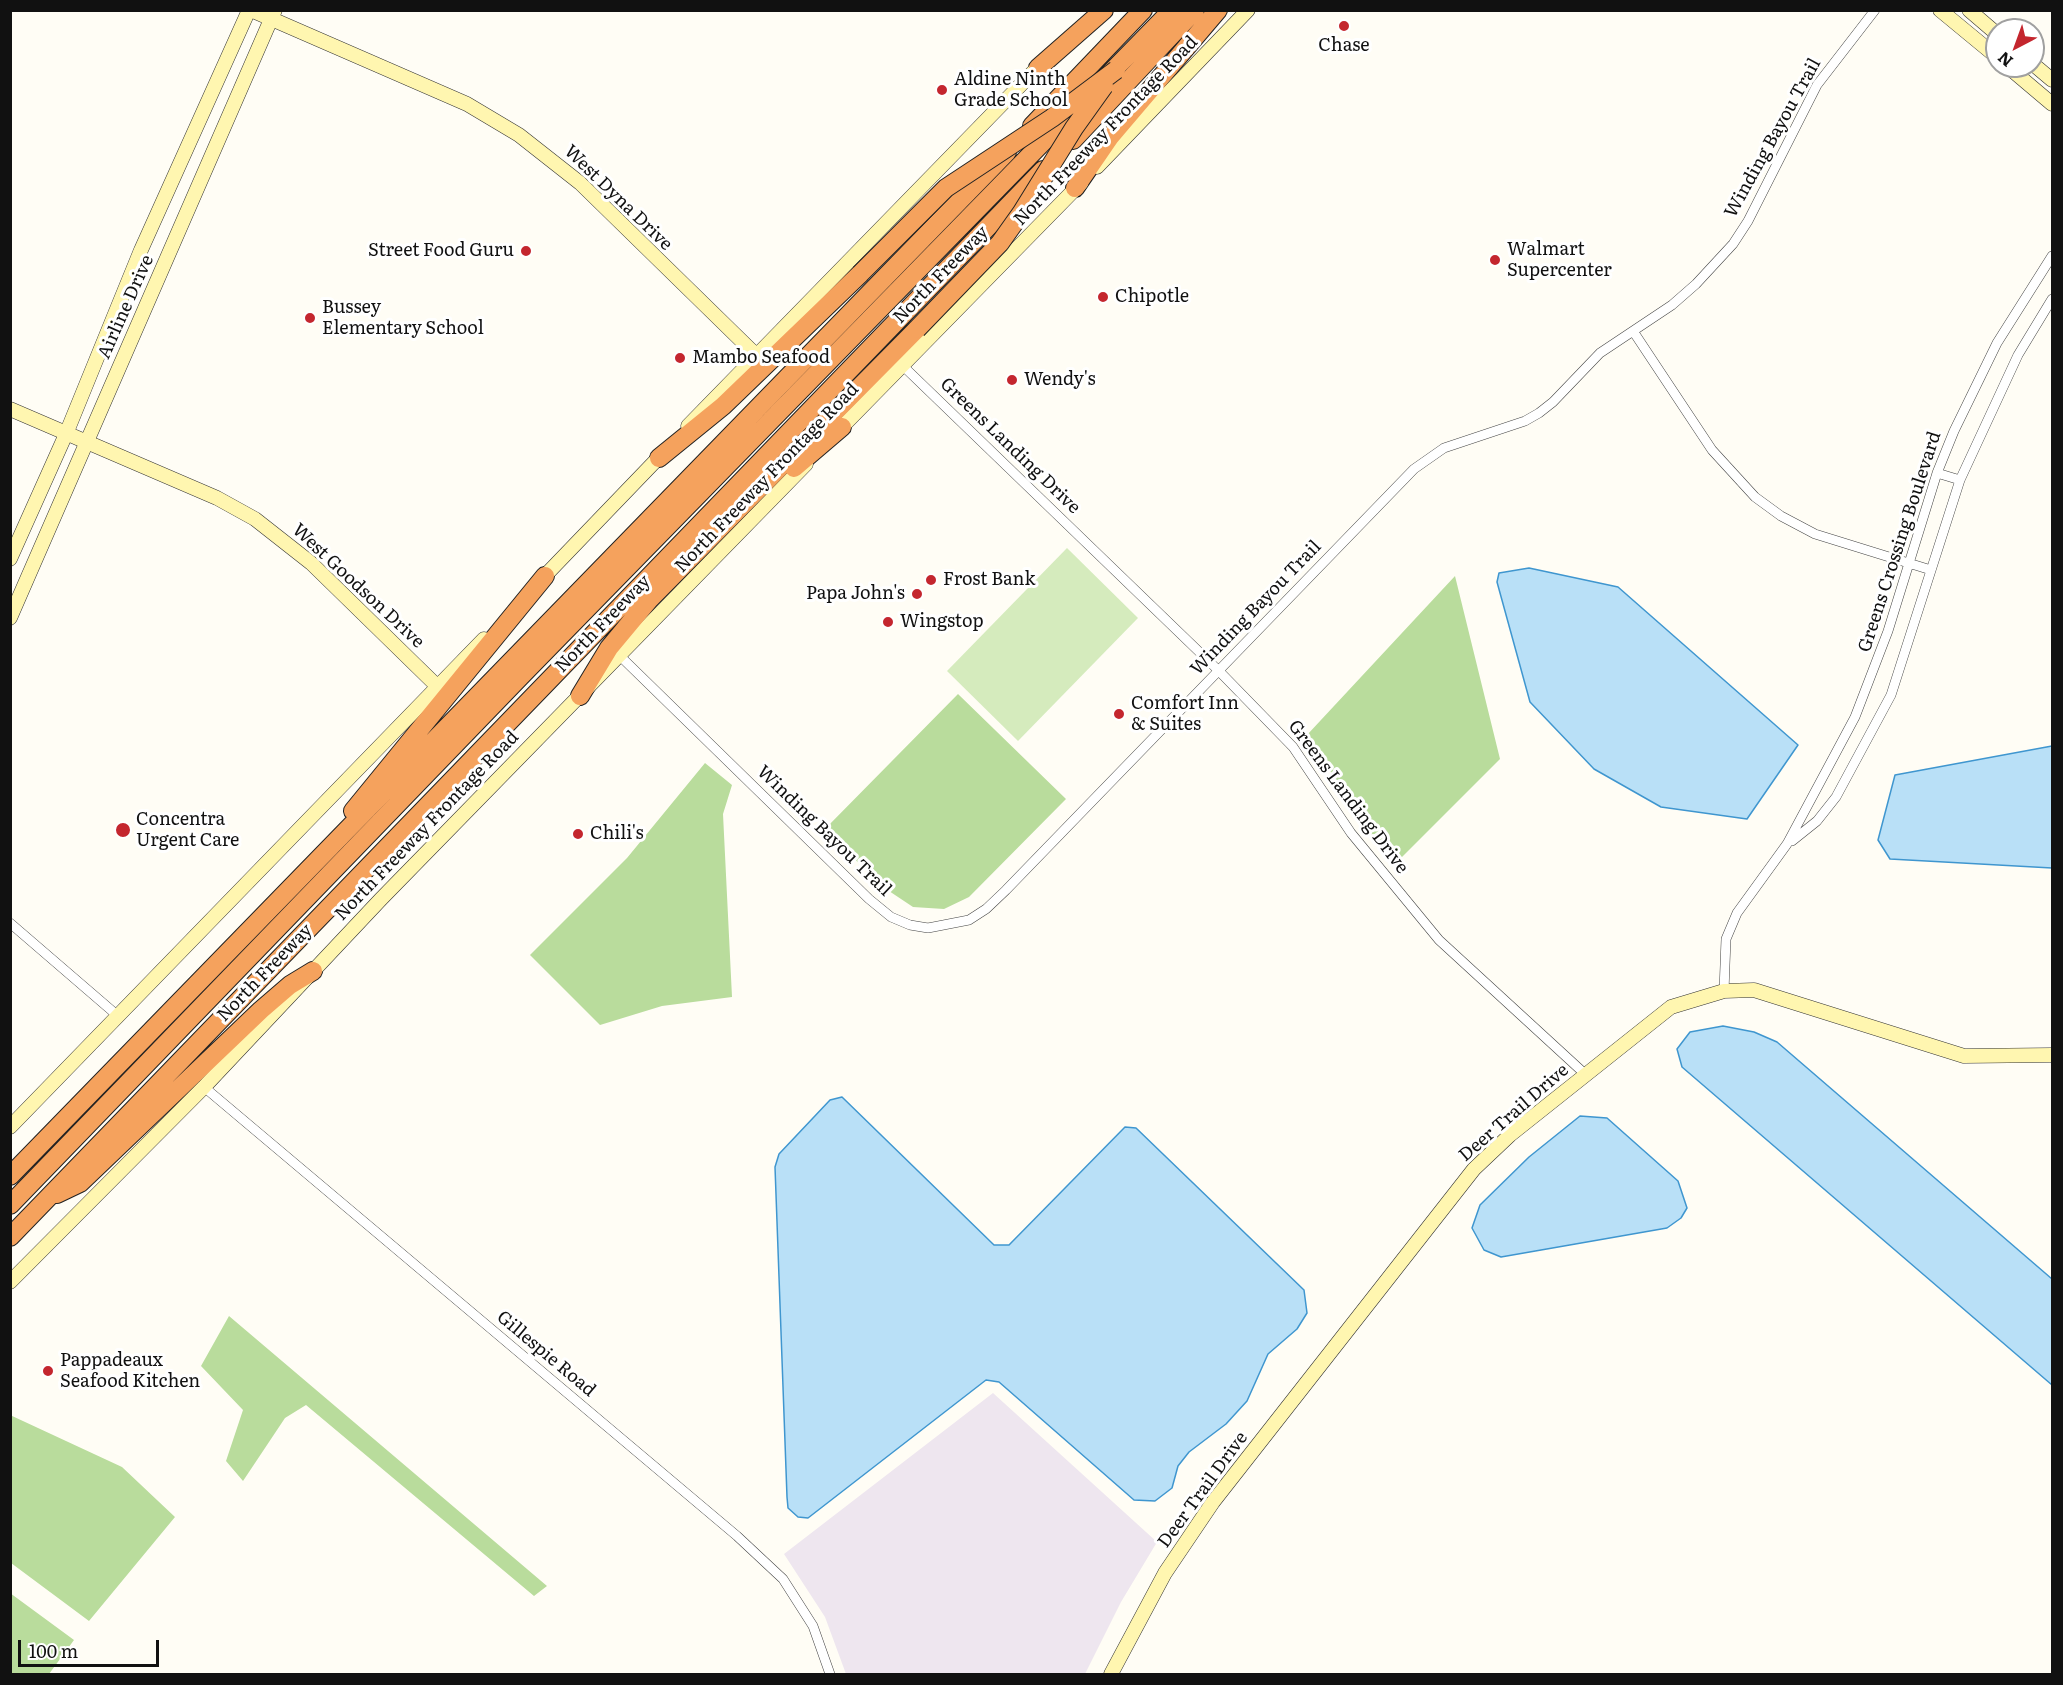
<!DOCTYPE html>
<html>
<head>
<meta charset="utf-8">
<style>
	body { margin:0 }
	#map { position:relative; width:2063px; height:1685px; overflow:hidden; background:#fffdf5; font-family:Literata,serif }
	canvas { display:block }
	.frame { position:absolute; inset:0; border:12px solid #111; pointer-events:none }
	.north { position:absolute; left:1985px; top:18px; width:60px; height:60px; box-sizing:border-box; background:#fff; border:2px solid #a0a0a0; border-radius:50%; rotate:221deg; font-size:16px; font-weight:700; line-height:24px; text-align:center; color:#111 }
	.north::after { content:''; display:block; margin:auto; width:21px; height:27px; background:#c4262e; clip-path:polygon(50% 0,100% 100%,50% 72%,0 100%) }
	.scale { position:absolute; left:18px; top:1640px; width:141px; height:27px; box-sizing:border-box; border:3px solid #111; border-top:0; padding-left:8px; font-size:18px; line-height:21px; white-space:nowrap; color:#111; -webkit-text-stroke:4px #fff; paint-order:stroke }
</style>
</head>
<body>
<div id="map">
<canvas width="2063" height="1685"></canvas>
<div class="frame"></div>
<div class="north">N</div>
<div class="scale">100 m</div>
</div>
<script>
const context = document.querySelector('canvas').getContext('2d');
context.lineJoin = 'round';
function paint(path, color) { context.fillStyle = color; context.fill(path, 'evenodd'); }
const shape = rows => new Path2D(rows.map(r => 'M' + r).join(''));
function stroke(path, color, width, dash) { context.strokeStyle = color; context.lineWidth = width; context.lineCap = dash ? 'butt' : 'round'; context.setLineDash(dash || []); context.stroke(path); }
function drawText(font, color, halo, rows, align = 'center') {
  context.font = font + ' Literata,serif'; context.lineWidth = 6; context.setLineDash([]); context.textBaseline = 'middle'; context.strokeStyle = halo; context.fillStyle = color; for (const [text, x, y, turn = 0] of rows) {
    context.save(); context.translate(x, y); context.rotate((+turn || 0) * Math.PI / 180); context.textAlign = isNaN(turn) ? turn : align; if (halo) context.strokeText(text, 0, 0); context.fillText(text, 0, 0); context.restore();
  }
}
paint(shape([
	[993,1393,1157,1542,1121,1602,1085,1674,846,1674,825,1617,784,1554]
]), '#eee6ef');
paint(shape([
	[1067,548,1138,618,1018,741,947,671]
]), '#d5ebbd');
paint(shape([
	[1455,576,1500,759,1392,867,1307,735],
	[958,694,1066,799,969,897,944,909,913,907,886,889,824,830],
	[705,763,732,785,723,814,732,997,662,1006,600,1025,530,955,627,858],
	[229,1316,547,1586,534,1596,306,1405,285,1418,243,1481,226,1461,243,1410,201,1366],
	[10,1415,122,1467,175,1517,89,1621,11,1563],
	[10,1593,74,1640,49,1674,11,1674]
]), '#b9dc9c');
const water = shape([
	[1529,568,1618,587,1798,745,1747,819,1661,807,1594,769,1530,702,1497,582,1499,573,1529,568],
	[2052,746,2052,868,1890,859,1878,840,1895,775,2052,746],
	[1723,1026,1754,1032,1777,1042,2052,1279,2052,1385,1682,1067,1677,1049,1690,1032,1723,1026],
	[842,1097,994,1245,1009,1245,1125,1127,1136,1128,1304,1290,1307,1313,1297,1329,1268,1354,1247,1401,1226,1424,1189,1452,1178,1466,1172,1488,1155,1501,1134,1500,999,1382,986,1380,808,1518,798,1517,788,1508,787,1497,775,1167,779,1154,830,1100,842,1097],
	[1580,1116,1607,1118,1678,1181,1687,1208,1681,1218,1667,1228,1501,1257,1484,1250,1472,1228,1480,1205,1529,1157,1580,1116]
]);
paint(water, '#b9e0f7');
stroke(water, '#3f96cf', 1.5);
const street = shape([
	[1633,331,1712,450,1755,497,1781,516,1815,534,1931,570],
	[902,365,1218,670,1293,747,1351,833,1439,940,1585,1074],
	[1937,473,1960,480],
	[619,655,869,899,891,917,910,925,928,928,969,920,986,909,1006,890,1414,469,1444,448,1525,421,1539,413,1553,402,1600,353,1672,305,1696,284,1733,244,1748,221,1817,85,1875,10],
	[1792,841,1817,821,1836,797,1891,695,1960,480,2018,355,2052,299],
	[10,923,118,1016],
	[1724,991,1726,939,1737,913,1787,844,1855,717,1888,631,1937,473,1954,431,1997,343,2052,256],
	[204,1087,737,1536,783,1579,813,1626,830,1674]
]);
const secondary = shape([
	[251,10,467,104,519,135,580,183,757,356],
	[1940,10,1997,57],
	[1969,10,1997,34],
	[2033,64,2052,80],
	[2007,66,2052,104],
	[1097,167,1248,10],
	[10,409,217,498,255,519,311,563,438,687],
	[688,426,1043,62],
	[836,433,1081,183],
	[10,559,66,434,141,250,249,10],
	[539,582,665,451],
	[10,618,275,10],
	[10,1127,484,639],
	[10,1282,204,1087,381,899,806,464],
	[1111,1674,1165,1573,1213,1502,1474,1169,1510,1135,1671,1007,1724,991,1754,990,1964,1056,2052,1055]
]);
const highway = shape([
	[1038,68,1104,10],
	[1032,126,1143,10],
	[1073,140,1195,10],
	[1075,188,1110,137,1218,10],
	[659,458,723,406,860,274],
	[794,468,842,427],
	[580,696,609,648,649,600,917,329],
	[353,811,545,576],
	[10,1176,1007,152],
	[57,1194,80,1183,261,1010,290,985,313,971],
	[10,1205,520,677,1172,10],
	[10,1237,1043,170]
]);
stroke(street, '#444', 10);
stroke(secondary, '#333', 15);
stroke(highway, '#222', 20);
stroke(street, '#fff', 9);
stroke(secondary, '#fff6b0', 14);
stroke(highway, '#f5a25d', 18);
const highwayBridge = shape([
	[860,274,946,188,1052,118,1116,70],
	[917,329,1000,243,1022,212,1074,128,1104,86]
]);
stroke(highwayBridge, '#222', 20, []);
stroke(highwayBridge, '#f5a25d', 18);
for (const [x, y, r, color] of [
	[1344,26,6,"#c4262e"],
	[942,90,6,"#c4262e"],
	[526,251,6,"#c4262e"],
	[1495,260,6,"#c4262e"],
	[1103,297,6,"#c4262e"],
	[310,318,6,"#c4262e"],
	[680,358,6,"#c4262e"],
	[1012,380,6,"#c4262e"],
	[931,580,6,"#c4262e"],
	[917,594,6,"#c4262e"],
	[888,622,6,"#c4262e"],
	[1119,714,6,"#c4262e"],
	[123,830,8,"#c4262e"],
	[578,834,6,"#c4262e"],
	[48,1371,6,"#c4262e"]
]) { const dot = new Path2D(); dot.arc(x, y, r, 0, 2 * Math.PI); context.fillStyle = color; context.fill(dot); stroke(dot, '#fff', 2); }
drawText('18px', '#111', '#fff', [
	["Chase",1344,46,"center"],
	["Aldine Ninth",954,80],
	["Grade School",954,101],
	["Walmart",1507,250],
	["Supercenter",1507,271],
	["Street Food Guru",514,251,"right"],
	["Chipotle",1115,297],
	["Bussey",322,308],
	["Elementary School",322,329],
	["Mambo Seafood",692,358],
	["Wendy's",1024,380],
	["Frost Bank",943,580],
	["Papa John's",905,594,"right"],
	["Wingstop",900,622],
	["Comfort Inn",1131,704],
	["& Suites",1131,725],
	["Concentra",136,820],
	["Urgent Care",136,841],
	["Chili's",590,834],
	["Pappadeaux",60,1361],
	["Seafood Kitchen",60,1382]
], 'left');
drawText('18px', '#111', '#fff', [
	["North Freeway Frontage Road",1106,131,-46],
	["Winding Bayou Trail",1773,138,-61],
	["West Dyna Drive",618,198,44],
	["North Freeway",941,275,-46],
	["Airline Drive",126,307,-66],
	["Greens Landing Drive",1010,446,44],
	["North Freeway Frontage Road",767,478,-46],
	["Greens Crossing Boulevard",1900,542,-72],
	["West Goodson Drive",358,586,43],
	["Winding Bayou Trail",1256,608,-46],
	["North Freeway",603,624,-46],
	["Greens Landing Drive",1348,797,53],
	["North Freeway Frontage Road",427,826,-46],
	["Winding Bayou Trail",824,831,44],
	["North Freeway",265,973,-46],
	["Deer Trail Drive",1514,1113,-41],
	["Gillespie Road",546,1354,40],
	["Deer Trail Drive",1203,1490,-54]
]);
</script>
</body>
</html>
